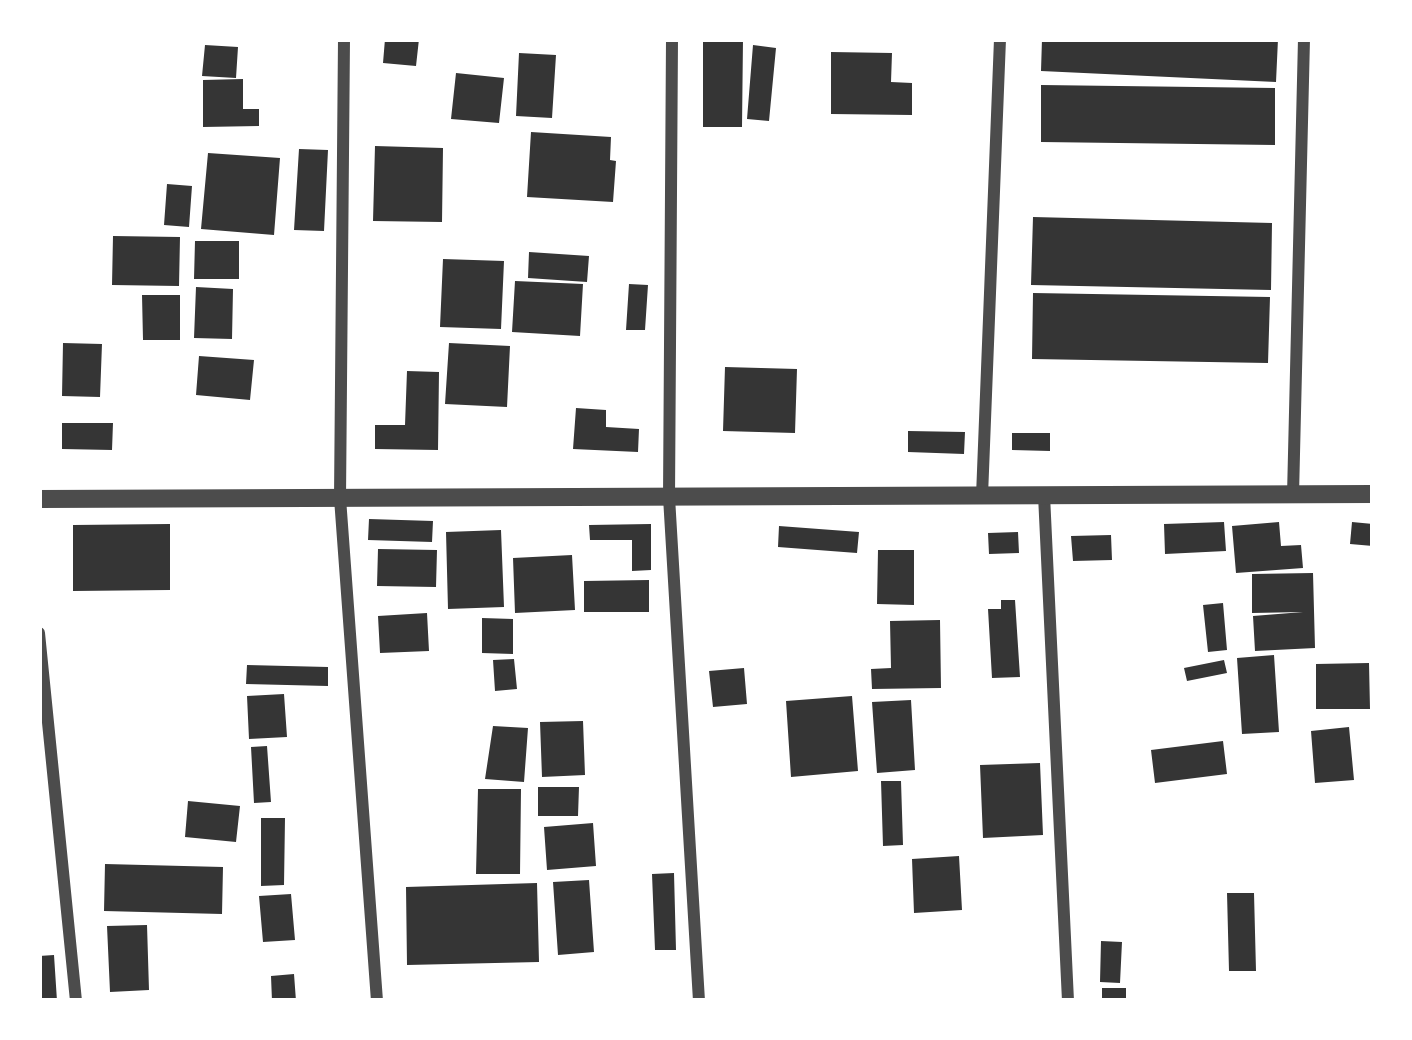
<!DOCTYPE html>
<html>
<head>
<meta charset="utf-8">
<style>
	body { margin:0 }
	#map { position:relative; width:1412px; height:1040px; overflow:hidden; background:#fff; font-family:"Space Grotesk",sans-serif }
	canvas { display:block }
	.frame { position:absolute; inset:0; border:42px solid #fff; pointer-events:none }
</style>
</head>
<body>
<div id="map">
<canvas width="1412" height="1040"></canvas>
<div class="frame"></div>
</div>
<script>
const context = document.querySelector('canvas').getContext('2d');
context.lineJoin = 'round';
function paint(path, color) { context.fillStyle = color; context.fill(path, 'evenodd'); }
const shape = rows => new Path2D(rows.map(r => 'M' + r).join(''));
function stroke(path, color, width, dash) { context.strokeStyle = color; context.lineWidth = width; context.lineCap = dash ? 'butt' : 'round'; context.setLineDash(dash || []); context.stroke(path); }
paint(shape([
	[385,39,419,39,416,66,383,63],
	[703,39,743,39,742,127,703,127],
	[1042,39,1278,39,1276,82,1041,71],
	[205,45,238,47,236,78,202,76],
	[753,45,776,48,769,121,747,119],
	[831,52,892,53,891,82,912,83,912,115,831,114],
	[519,53,556,55,552,118,516,116],
	[456,73,504,78,499,123,451,119],
	[243,79,243,109,259,109,259,126,203,127,203,80],
	[1041,85,1275,88,1275,145,1041,142],
	[531,132,611,137,610,160,616,161,613,202,527,197],
	[375,146,443,148,442,222,373,221],
	[299,149,328,150,324,231,294,230],
	[208,153,280,158,274,235,201,229],
	[167,184,192,186,189,227,164,225],
	[1033,217,1272,223,1271,290,1031,285],
	[113,236,180,237,179,286,112,285],
	[195,241,239,241,239,279,194,279],
	[529,252,589,256,587,282,528,278],
	[443,259,504,261,501,329,440,327],
	[515,281,583,284,580,336,512,332],
	[629,284,648,285,645,330,626,330],
	[196,287,233,289,232,339,194,338],
	[1033,293,1270,297,1268,363,1032,359],
	[142,295,180,295,180,340,143,340],
	[63,343,102,344,100,397,62,396],
	[449,343,510,346,507,407,445,404],
	[199,356,254,360,250,400,196,395],
	[725,367,797,369,795,433,723,431],
	[407,371,439,372,438,450,375,449,375,425,405,425],
	[576,408,606,410,606,427,639,429,638,452,573,449],
	[62,423,113,423,112,450,62,449],
	[908,431,965,432,964,454,908,452],
	[1012,433,1050,433,1050,451,1012,450],
	[369,519,433,521,432,542,368,540],
	[1224,522,1226,551,1165,554,1164,524],
	[1279,522,1281,546,1301,545,1303,568,1236,573,1232,526],
	[1352,522,1373,524,1373,546,1350,544],
	[170,524,170,590,73,591,73,525],
	[651,524,651,570,632,571,632,540,590,540,589,525],
	[779,526,859,532,857,553,778,547],
	[501,530,504,607,448,609,446,532],
	[1018,532,1019,553,989,554,988,533],
	[1111,535,1112,560,1073,561,1071,536],
	[378,549,437,550,436,587,377,586],
	[878,550,914,550,914,605,877,604],
	[572,555,575,610,515,613,513,558],
	[1313,573,1315,648,1255,651,1253,616,1303,612,1252,613,1252,574],
	[649,580,649,612,584,612,584,581],
	[1001,600,1015,600,1020,677,992,678,988,609,1001,609],
	[1223,603,1227,650,1208,652,1203,605],
	[427,613,429,651,380,653,378,616],
	[482,618,513,619,513,654,482,653],
	[940,620,941,688,872,689,871,669,891,668,890,621],
	[1274,655,1279,732,1242,734,1237,658],
	[514,659,517,689,495,691,493,660],
	[1224,660,1227,673,1187,681,1184,668],
	[1369,663,1370,709,1316,709,1316,664],
	[247,665,328,667,328,686,246,684],
	[744,668,747,704,713,707,709,671],
	[284,694,287,737,249,739,247,696],
	[852,696,858,771,791,777,786,701],
	[911,700,915,770,877,773,872,702],
	[583,721,585,775,542,777,540,722],
	[493,726,528,728,524,782,485,779],
	[1349,727,1354,780,1315,783,1311,731],
	[1223,741,1227,774,1155,783,1151,750],
	[267,746,271,802,254,803,251,747],
	[1040,763,1043,835,983,838,980,765],
	[881,781,901,781,903,845,883,846],
	[538,787,579,787,578,816,538,816],
	[478,789,521,789,520,874,476,874],
	[188,801,240,806,236,842,185,837],
	[261,818,285,818,284,885,261,886],
	[593,823,596,866,547,870,544,827],
	[959,856,962,910,914,913,912,859],
	[105,864,223,867,222,914,104,911],
	[674,873,676,950,655,950,652,874],
	[589,880,594,952,558,955,553,882],
	[537,883,539,962,407,965,406,887],
	[1227,893,1254,893,1256,971,1229,971],
	[291,894,295,940,263,942,259,896],
	[147,925,149,990,110,992,107,926],
	[1101,941,1122,942,1120,983,1100,982],
	[54,955,57,1001,39,1001,39,956],
	[294,974,296,1001,272,1001,271,976],
	[1102,988,1126,988,1126,1001,1102,1001]
]), '#353535');
stroke(shape([
	[344,39,340,498,377,1001],
	[672,39,669,497,699,1001],
	[1044,495,1068,1001],
	[1293,495,1304,39],
	[982,496,1000,39],
	[39,633,76,1001]
]), '#4c4c4c', 12);
stroke(shape([
	[39,499,1373,494]
]), '#4c4c4c', 18);
</script>
</body>
</html>
